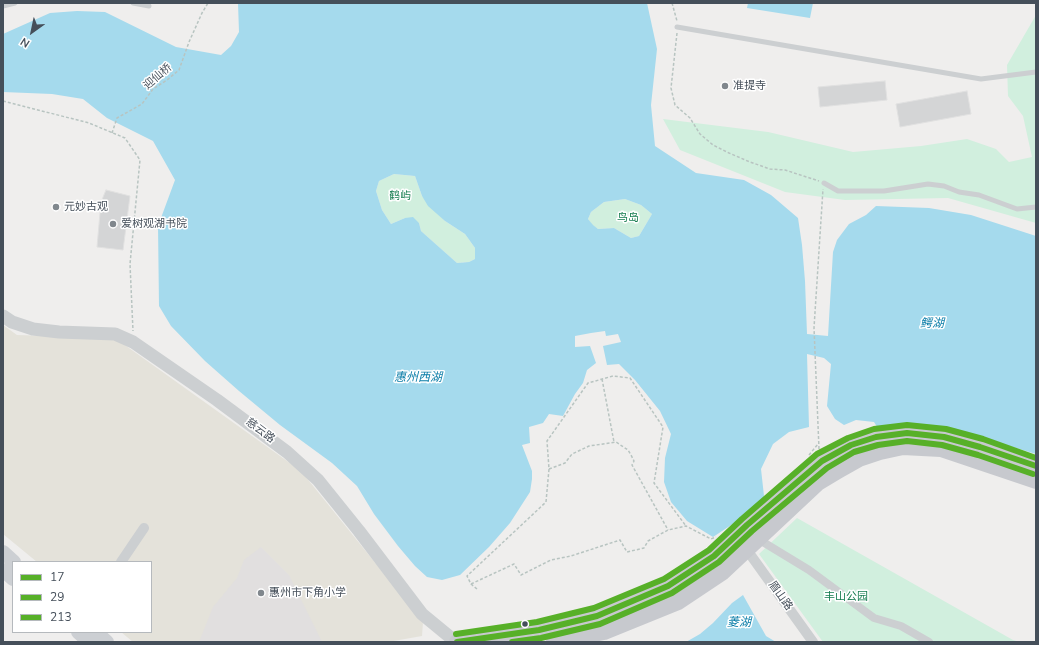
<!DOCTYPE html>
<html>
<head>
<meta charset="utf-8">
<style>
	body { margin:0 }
	#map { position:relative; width:1039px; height:645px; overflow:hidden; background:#efeeed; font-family:"Nunito Sans",sans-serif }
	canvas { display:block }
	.frame { position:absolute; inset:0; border:4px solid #454f5a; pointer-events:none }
	.legend { position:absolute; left:12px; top:561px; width:140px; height:72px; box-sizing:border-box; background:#fff; border:1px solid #b5b9bd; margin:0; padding:5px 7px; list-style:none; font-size:12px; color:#454f5a }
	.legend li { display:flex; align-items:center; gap:8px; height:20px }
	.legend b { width:20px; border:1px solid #b5b9bd }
	.north { position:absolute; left:12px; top:12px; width:40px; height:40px; -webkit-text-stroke:3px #fff; paint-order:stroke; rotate:213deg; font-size:11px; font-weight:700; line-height:16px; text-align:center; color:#454f5a }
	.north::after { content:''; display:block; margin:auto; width:14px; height:18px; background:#454f5a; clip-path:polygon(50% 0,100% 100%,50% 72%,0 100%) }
</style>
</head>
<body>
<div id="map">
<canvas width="1039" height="645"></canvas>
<div class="frame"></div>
<ul class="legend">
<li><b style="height:5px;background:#57b028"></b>17</li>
<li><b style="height:5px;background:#57b028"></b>29</li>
<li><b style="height:5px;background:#57b028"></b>213</li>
</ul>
<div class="north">N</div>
</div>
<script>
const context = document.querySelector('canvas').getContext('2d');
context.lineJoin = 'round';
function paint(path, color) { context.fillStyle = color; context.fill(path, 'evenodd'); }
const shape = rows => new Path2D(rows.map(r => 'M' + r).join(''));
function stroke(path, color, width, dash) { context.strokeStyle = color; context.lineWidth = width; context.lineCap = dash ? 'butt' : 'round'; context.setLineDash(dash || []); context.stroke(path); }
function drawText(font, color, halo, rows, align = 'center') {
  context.font = font + ' "Nunito Sans","Noto Sans SC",sans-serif'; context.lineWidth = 3; context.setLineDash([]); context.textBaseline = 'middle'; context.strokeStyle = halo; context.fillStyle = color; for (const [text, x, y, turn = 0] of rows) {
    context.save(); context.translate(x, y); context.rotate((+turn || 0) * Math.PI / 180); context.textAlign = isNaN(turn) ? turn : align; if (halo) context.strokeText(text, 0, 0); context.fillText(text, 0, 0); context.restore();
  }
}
paint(shape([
	[3,325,17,335,115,338,301,471,423,622,422,636,388,642,133,642,121,632,151,632,151,562,37,562,3,534]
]), '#e4e2da');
paint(shape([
	[261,547,289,575,322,642,199,642,213,607,237,578,244,560]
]), '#e1dfdf');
paint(shape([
	[1036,15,1036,223,948,198,845,200,785,192,680,150,663,119,768,132,853,152,921,146,967,139,996,149,1009,162,1032,157,1023,116,1008,96,1007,65],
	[394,174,415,176,422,196,445,221,465,234,475,248,475,259,469,262,457,263,421,231,419,223,405,218,391,224,382,210,376,191,379,181],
	[625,199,641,205,652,214,639,236,631,238,614,228,598,229,592,225,588,219,591,212,604,202],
	[797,518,1013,640,1020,642,823,642,759,554]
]), '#d1efde');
paint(shape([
	[238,3,647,3,657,49,651,105,655,146,696,173,744,180,771,195,798,218,802,245,805,281,807,334,828,336,833,252,837,240,849,224,866,215,876,206,929,208,971,215,1036,236,1036,454,966,433,930,428,879,430,874,422,856,420,844,425,835,419,827,406,831,364,824,358,807,354,809,427,789,432,773,444,761,469,764,496,760,506,713,537,687,521,671,502,664,482,665,458,671,434,660,411,635,380,619,364,607,365,603,346,621,342,618,334,606,336,605,331,591,333,575,336,575,347,590,346,596,363,587,370,583,383,575,394,563,416,549,414,543,423,529,427,530,443,522,445,532,471,532,479,530,492,510,523,489,547,460,575,442,580,427,577,415,566,398,546,374,514,357,486,332,463,280,425,239,391,205,361,171,326,159,306,158,226,175,180,153,141,107,118,83,99,52,94,3,92,3,34,50,13,77,11,105,12,176,47,221,55,231,46,239,32],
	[394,174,415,176,422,196,428,206,445,221,465,234,475,248,475,259,469,262,457,263,421,231,419,223,413,217,405,218,391,224,382,210,376,191,379,181],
	[625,199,641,205,652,214,639,236,631,238,614,228,598,229,593,225,588,219,591,212,604,202],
	[748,3,813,3,810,18,747,8],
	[743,595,766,636,776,642,686,642,700,634,713,623,732,603]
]), '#a5daed');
const building = shape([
	[885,81,887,100,820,107,818,87,885,81],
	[967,91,971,114,900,127,896,104,967,91],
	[106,190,130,196,123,250,97,247,101,202,106,190]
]);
paint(building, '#d4d5d6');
stroke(building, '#e0e0e0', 1);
stroke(shape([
	[672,3,677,21],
	[677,33,671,88,675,105,690,118,700,134,713,145,729,153,750,162,770,169,785,170,819,181],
	[3,101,89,123,125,138,140,160,130,264,133,331],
	[112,133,117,118,142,104,153,89,167,80,179,70,189,42,202,13,208,3],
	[602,379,614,442],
	[819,449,814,328,823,189],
	[809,455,818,444],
	[549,469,565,463,572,454,589,446,616,442,628,450,631,455,634,461,632,465,668,530],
	[471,584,514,564,521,575,551,560,571,556,620,540,627,552,644,548,648,541,668,530,686,526,711,539,716,537],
	[477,589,471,584,467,576,546,502,549,469,547,441,588,383,613,376,630,378,663,427,654,483,686,526]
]), '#b8c4c1', 1.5, [3, 2]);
stroke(shape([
	[133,3,149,6],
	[3,6,15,3],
	[677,27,981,79,1036,72],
	[824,183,838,191,884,191,928,184,944,186,959,192,979,195,1017,209,1036,207]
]), '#cccfd1', 5);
stroke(shape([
	[758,539,809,570,874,618,901,626,929,642]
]), '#cccfd1', 8);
stroke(shape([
	[747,550,813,642],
	[121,562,144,528]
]), '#cccfd1', 10);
stroke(shape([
	[3,316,12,322,33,329,59,332,115,334,133,342,217,400,287,452,318,480,359,531,422,614,456,642]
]), '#cccfd1', 13);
stroke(shape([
	[3,552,14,562],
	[3,570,13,579],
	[78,632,89,642],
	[96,632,107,642]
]), '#cccfd3', 14);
stroke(shape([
	[457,642,539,630,597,616,668,586,714,556,747,525,822,461,851,445,876,437,907,433,944,437,980,447,1036,466],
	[554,642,604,632,678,602,723,572,818,483,838,471,859,459,880,452,903,447,941,449,1036,481]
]), '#c7c9ce', 16);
stroke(shape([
	[457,642,539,630,597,616,668,586,714,556,747,525,822,461,851,445,876,437,907,433,944,437,980,447,1036,466]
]), '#57b028', 6);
stroke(shape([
	[512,642,541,638,600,624,672,593,719,562,752,531,827,468,854,452,878,445,907,441,942,445,978,455,1033,474]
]), '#57b028', 6);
stroke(shape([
	[456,634,537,622,594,608,664,579,709,550,742,519,817,454,848,438,874,429,907,425,946,429,983,439,1036,458]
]), '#57b028', 6);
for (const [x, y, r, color] of [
	[725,86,4,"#80878d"],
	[56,207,4,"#80878d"],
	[113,224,4,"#80878d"],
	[261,593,4,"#80878d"],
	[525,624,3.5,"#454f5a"]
]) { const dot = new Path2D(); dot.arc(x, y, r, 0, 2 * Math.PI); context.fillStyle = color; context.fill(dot); stroke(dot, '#fff', 1.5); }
drawText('11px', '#454f5a', '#fff', [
	["迎仙桥",158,77,-41],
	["慈云路",260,431,37],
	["眉山路",780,596,54]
]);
drawText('11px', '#454f5a', '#fff', [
	["准提寺",733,86],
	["元妙古观",64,207],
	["爱树观湖书院",121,224],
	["惠州市下角小学",269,593]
], 'left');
drawText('11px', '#157c4f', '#fff', [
	["鹤屿",400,196],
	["鸟岛",628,218],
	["丰山公园",846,597]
]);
drawText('italic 12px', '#0a7da8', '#fff', [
	["鳄湖",932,324],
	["惠州西湖",418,378],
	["菱湖",739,623]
]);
</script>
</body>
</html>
